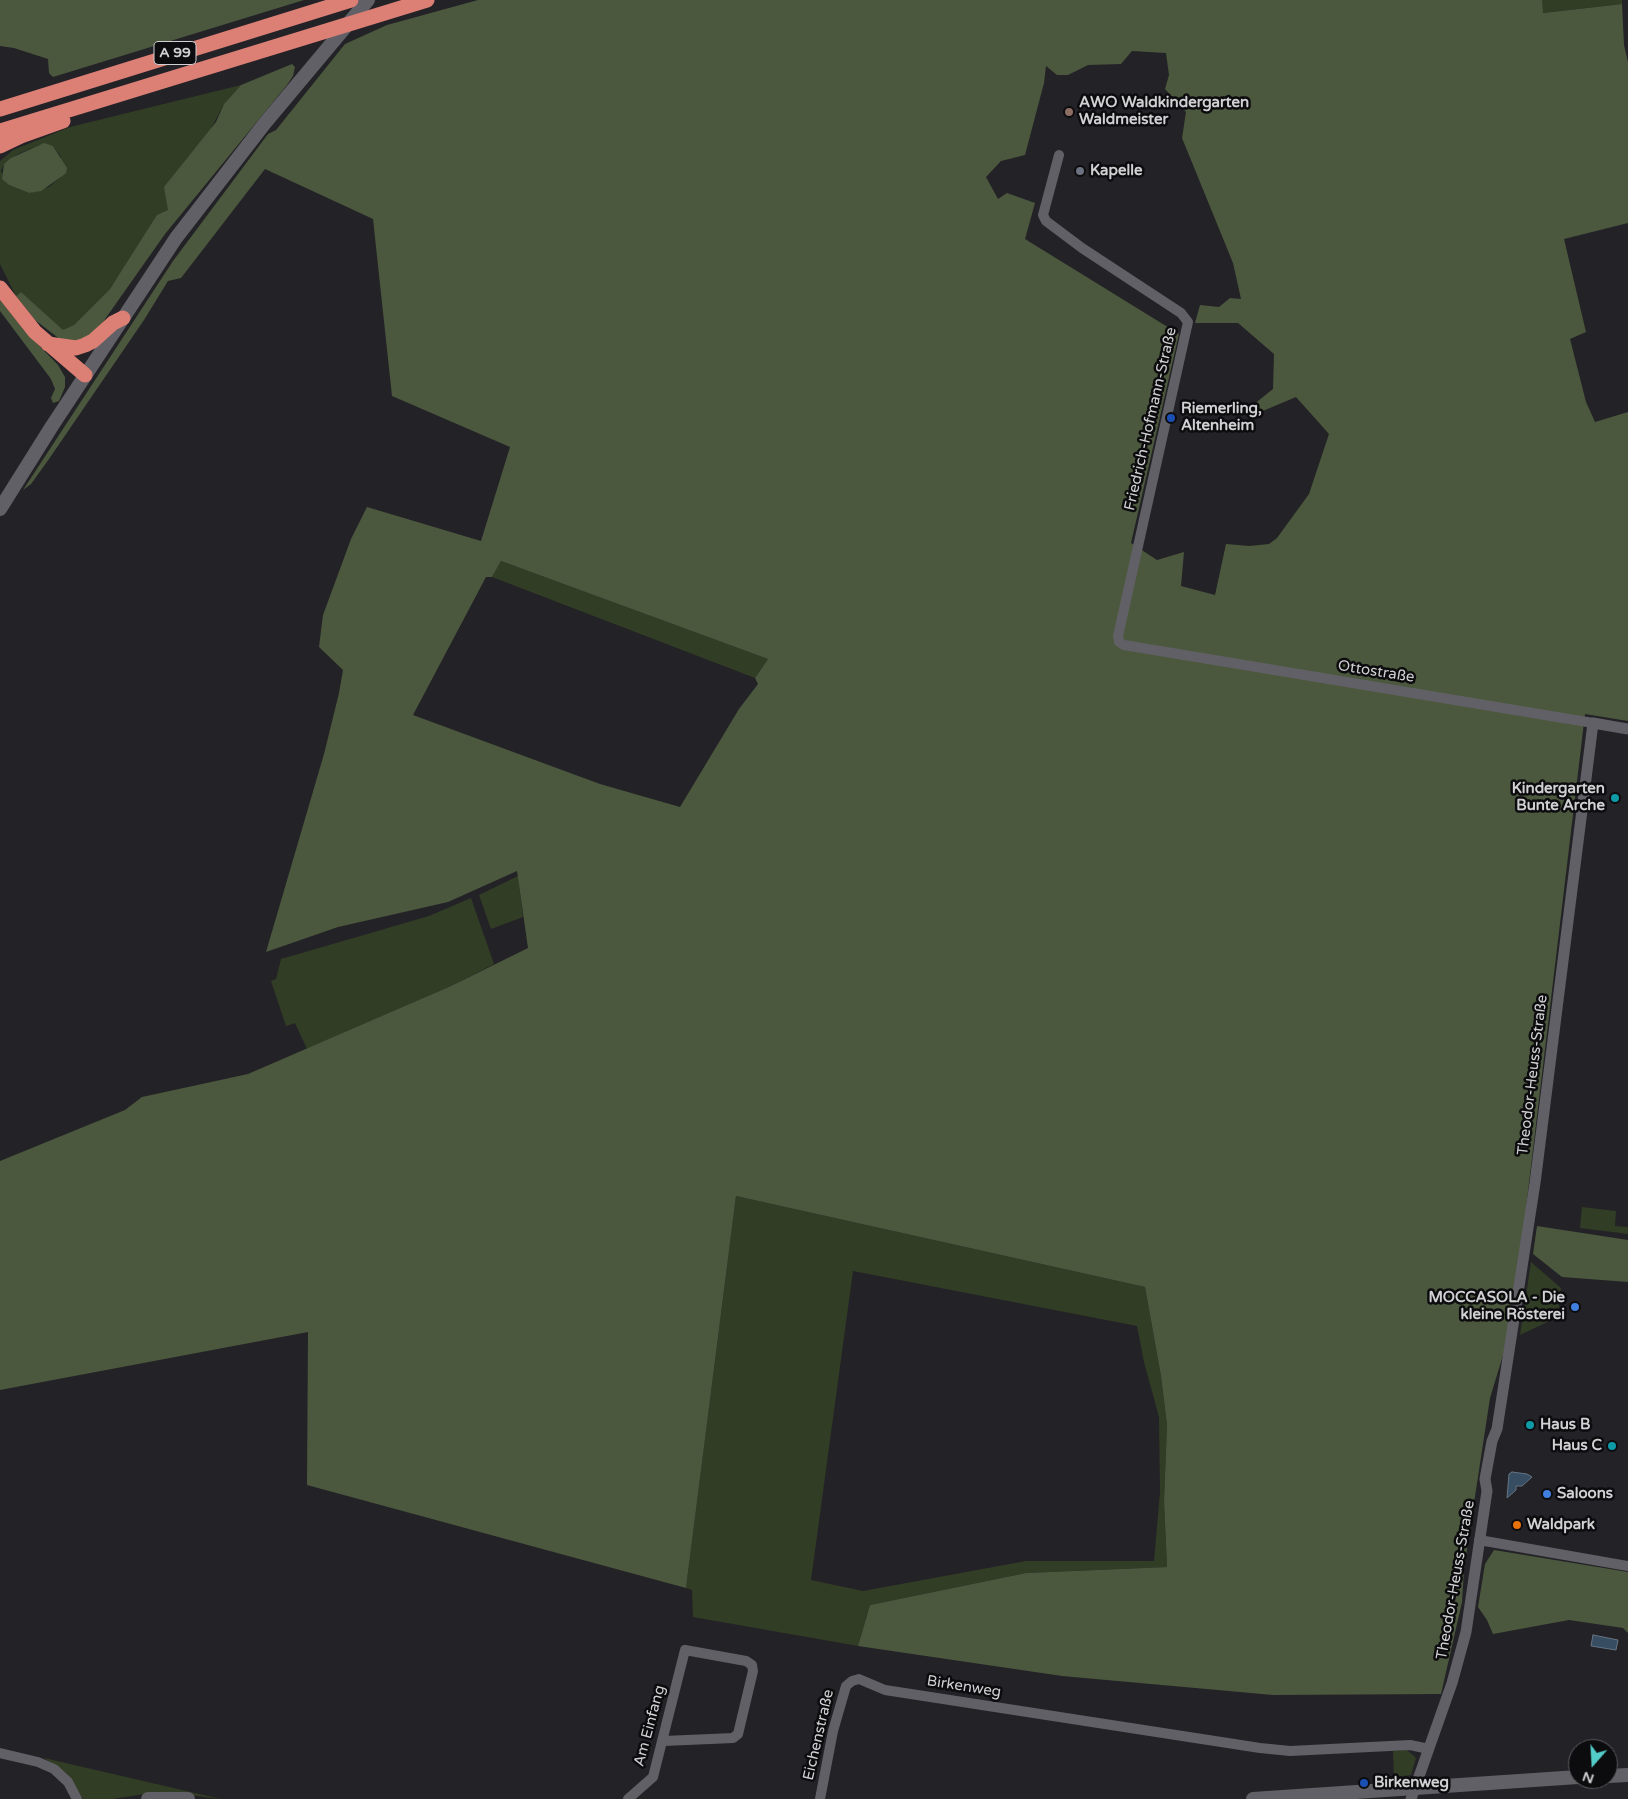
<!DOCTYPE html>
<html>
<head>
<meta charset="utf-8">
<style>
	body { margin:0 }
	#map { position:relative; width:1628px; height:1799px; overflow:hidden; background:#232227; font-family:"Varela Round",sans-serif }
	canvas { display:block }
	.north { position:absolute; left:1568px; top:1739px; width:50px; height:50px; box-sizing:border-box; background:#0c0c0e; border:1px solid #5b5b5d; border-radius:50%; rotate:199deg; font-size:14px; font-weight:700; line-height:20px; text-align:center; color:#d1d1d4 }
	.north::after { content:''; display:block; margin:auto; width:18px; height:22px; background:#53cdc9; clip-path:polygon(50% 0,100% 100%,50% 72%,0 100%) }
</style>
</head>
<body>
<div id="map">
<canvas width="1628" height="1799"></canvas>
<div class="north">N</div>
</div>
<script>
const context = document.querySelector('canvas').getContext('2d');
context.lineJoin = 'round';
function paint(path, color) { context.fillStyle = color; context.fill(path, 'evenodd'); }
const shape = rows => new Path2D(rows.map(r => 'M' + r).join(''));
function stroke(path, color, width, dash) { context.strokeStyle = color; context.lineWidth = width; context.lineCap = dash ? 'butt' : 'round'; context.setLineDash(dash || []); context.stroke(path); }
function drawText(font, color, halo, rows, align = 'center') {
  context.font = font + ' "Varela Round",sans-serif'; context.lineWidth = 5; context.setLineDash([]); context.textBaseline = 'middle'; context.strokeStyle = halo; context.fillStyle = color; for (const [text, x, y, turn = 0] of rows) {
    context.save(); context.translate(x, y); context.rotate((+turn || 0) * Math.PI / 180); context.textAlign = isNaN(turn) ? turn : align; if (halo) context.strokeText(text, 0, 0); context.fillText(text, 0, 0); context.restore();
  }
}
paint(shape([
	[1542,0,1622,0,1622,4,1542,13],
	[241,85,224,104,168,210,110,289,74,325,63,331,21,292,16,296,0,264,0,161,13,150,70,127],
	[39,145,53,146,61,157,61,177,49,187,29,193,9,185,1,171,4,164,18,154],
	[501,561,768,659,755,678,492,577],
	[518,876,523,917,491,929,479,895],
	[471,898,494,964,451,986,307,1049,295,1023,286,1026,271,981,276,979,281,959,429,916],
	[736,1196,1145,1287,1161,1376,1167,1425,1164,1501,1167,1567,1026,1573,870,1605,858,1646,693,1617,692,1590,686,1588],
	[853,1271,1137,1326,1144,1362,1159,1417,1160,1492,1154,1561,1026,1561,863,1591,811,1580],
	[1582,1207,1616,1211,1615,1226,1628,1227,1628,1234,1580,1228],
	[1531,1262,1561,1288,1558,1317,1520,1335],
	[1407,1750,1416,1758,1411,1775,1394,1777,1393,1751],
	[44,1758,221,1799,188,1795,145,1794,112,1799,83,1799,67,1774]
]), '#323d25');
paint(shape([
	[0,0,304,0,53,77,49,73,48,59,14,48,0,46],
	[478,0,1542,0,1543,13,1622,4,1624,45,1628,62,1628,223,1564,239,1586,332,1570,339,1586,402,1595,422,1628,412,1628,721,1585,714,1524,1225,1504,1352,1490,1398,1464,1569,1462,1602,1441,1694,1273,1695,1062,1676,858,1646,870,1605,1026,1573,1167,1567,1164,1501,1167,1425,1161,1376,1145,1287,736,1196,686,1588,307,1485,308,1332,0,1390,0,1161,125,1110,142,1097,248,1074,451,986,528,948,517,871,448,902,338,927,266,952,324,754,339,693,343,670,319,647,323,615,351,539,367,507,481,541,510,447,392,396,373,219,265,169,181,278,168,281,144,320,49,459,31,484,23,490,173,261,268,134,276,130,345,44,387,25],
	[1132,51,1166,53,1169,75,1165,89,1186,112,1182,138,1233,263,1241,299,1230,298,1219,307,1200,305,1195,323,1238,323,1274,354,1273,389,1253,405,1258,413,1296,397,1329,434,1309,494,1277,538,1269,544,1249,546,1226,544,1215,595,1181,586,1184,552,1157,560,1131,543,1179,334,1025,239,1035,203,1007,193,998,199,986,177,1001,161,1025,155,1044,83,1046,66,1057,75,1068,75,1088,65,1121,64],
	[501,561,768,659,755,678,758,684,739,709,680,807,600,784,413,715,486,577,492,577],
	[292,64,295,67,293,76,287,85,165,234,103,322,89,337,76,342,61,340,35,320,16,296,21,292,63,330,74,325,110,289,157,215,168,210,164,187,216,122,224,104,241,85],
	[44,143,53,146,67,168,66,173,61,177,41,191,29,193,9,185,2,179,4,164,11,158],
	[0,300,24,330,58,365,65,377,65,387,59,401,53,403,51,398,55,389,51,379,0,311],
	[1537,1226,1628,1240,1628,1282,1562,1277,1533,1254],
	[1494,1550,1628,1572,1628,1633,1623,1628,1569,1620,1493,1634,1487,1620,1478,1607,1485,1564]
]), '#4b583d');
const water = shape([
	[1512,1472,1527,1474,1532,1477,1522,1486,1516,1486,1516,1490,1507,1498,1509,1474,1512,1472],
	[1593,1635,1618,1640,1616,1650,1591,1646,1593,1635]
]);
paint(water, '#374d62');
stroke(water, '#657584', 1);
stroke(shape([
	[1059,155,1043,215,1046,221,1082,248,1181,313,1188,322,1118,636,1119,642,1124,645,1593,723],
	[1479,1540,1628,1566],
	[0,1753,38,1762,54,1769,68,1782,77,1799],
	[628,1799,653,1777,685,1650,746,1661,752,1665,753,1671,738,1734,733,1738,664,1741],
	[820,1799,833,1731,846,1686,852,1681,859,1679,885,1690,1260,1748,1290,1751,1410,1745,1429,1749]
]), '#616066', 10);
stroke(shape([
	[1411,1799,1452,1683,1466,1632,1487,1491,1485,1479,1492,1441,1497,1429,1535,1183,1593,723,1628,729]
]), '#616066', 11);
stroke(shape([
	[0,509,52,426,176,238,265,123,368,0],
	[1608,1776,1628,1775],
	[148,1799,188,1799],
	[1253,1799,1578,1777]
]), '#616066', 14);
stroke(shape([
	[0,109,351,0],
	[0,131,427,0],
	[0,146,21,136,63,121],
	[0,288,35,332,85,375],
	[48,344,76,348,85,345,93,341,113,323,123,318]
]), '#dc7f75', 15);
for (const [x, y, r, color] of [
	[1069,112,5,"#8d6e63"],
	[1080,171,5,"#6b7280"],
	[1171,418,5,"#1a4fb4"],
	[1615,798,5,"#0f9aa8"],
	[1575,1307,5,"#3f7fe0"],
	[1530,1425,5,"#0f9aa8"],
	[1612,1446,5,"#0f9aa8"],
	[1547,1494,5,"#3f7fe0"],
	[1517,1525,5,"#e8710a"],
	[1364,1783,5,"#1a4fb4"]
]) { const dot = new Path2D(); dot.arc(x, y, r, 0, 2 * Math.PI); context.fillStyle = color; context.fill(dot); stroke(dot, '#0c0c0e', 2); }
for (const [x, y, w] of [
	[175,53,42]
]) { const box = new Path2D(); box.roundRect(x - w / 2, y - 11.5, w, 23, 4); context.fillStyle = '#0c0c0e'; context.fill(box); stroke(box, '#d1d1d4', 1); }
drawText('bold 14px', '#d1d1d4', null, [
	["A 99",175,53]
]);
drawText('bold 15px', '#d1d1d4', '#0c0c0e', [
	["AWO Waldkindergarten",1079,103],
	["Waldmeister",1079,120],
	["Kapelle",1090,171],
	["Riemerling,",1181,409],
	["Altenheim",1181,426],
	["Kindergarten",1605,789,"right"],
	["Bunte Arche",1605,806,"right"],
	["MOCCASOLA - Die",1565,1298,"right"],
	["kleine Rösterei",1565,1315,"right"],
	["Haus B",1540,1425],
	["Haus C",1602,1446,"right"],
	["Saloons",1557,1494],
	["Waldpark",1527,1525],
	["Birkenweg",1374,1783]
], 'left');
drawText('15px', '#d1d1d4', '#0c0c0e', [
	["Friedrich-Hofmann-Straße",1151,419,-77],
	["Ottostraße",1376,672,9],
	["Theodor-Heuss-Straße",1533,1075,-83],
	["Theodor-Heuss-Straße",1456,1580,-80],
	["Birkenweg",964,1687,9],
	["Am Einfang",650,1726,-75],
	["Eichenstraße",819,1735,-77]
]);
</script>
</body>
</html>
